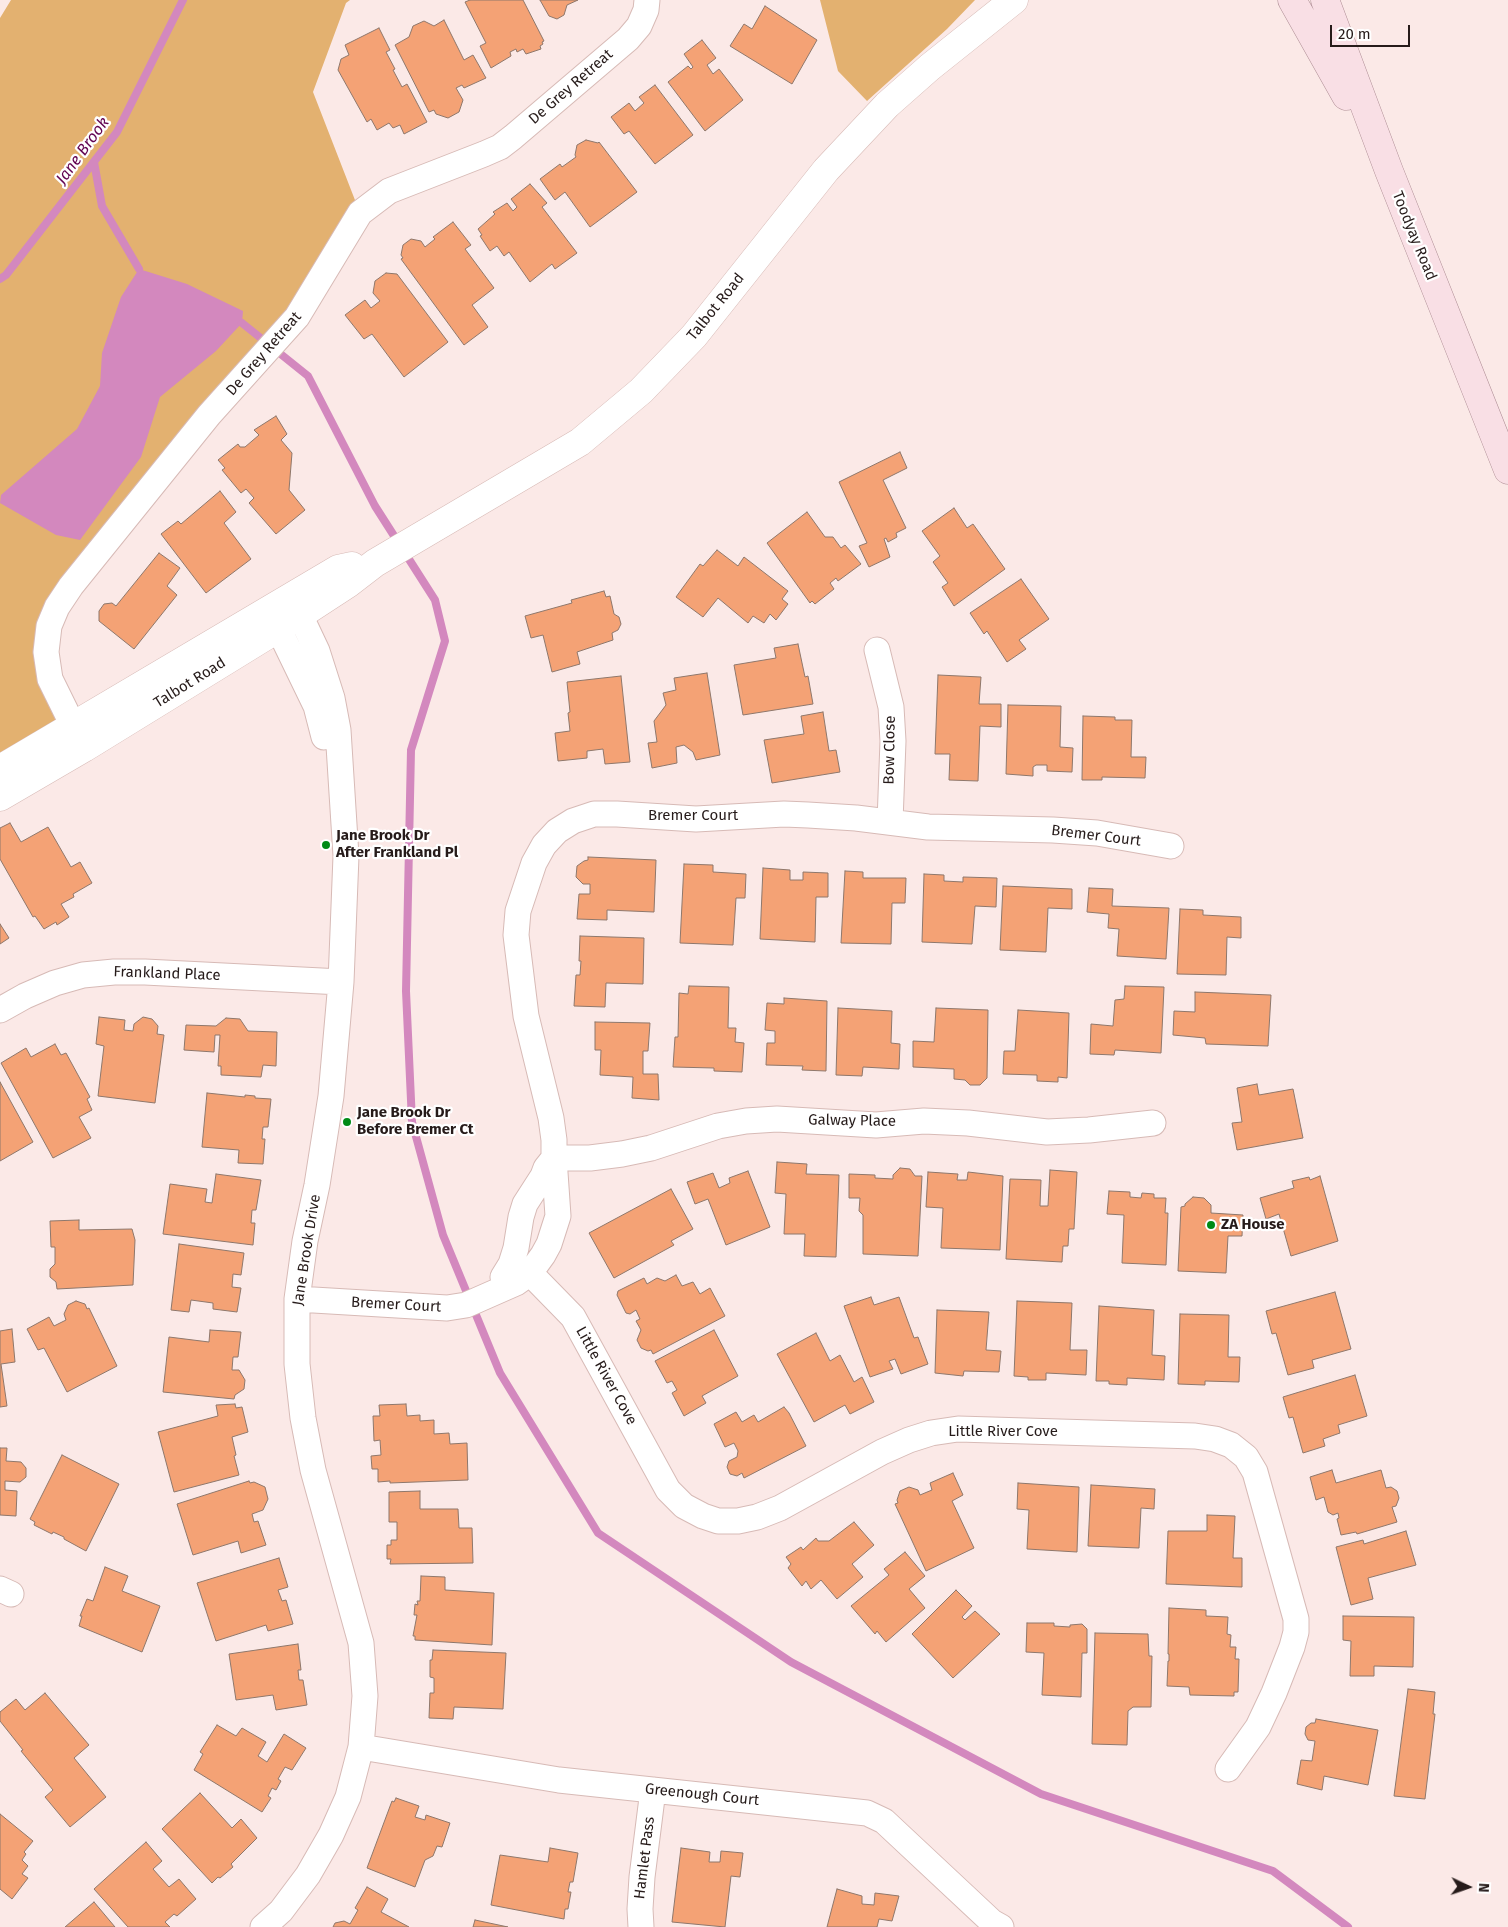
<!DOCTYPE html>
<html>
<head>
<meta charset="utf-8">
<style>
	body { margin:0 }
	#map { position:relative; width:1508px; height:1927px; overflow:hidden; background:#fbe9e7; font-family:"Fira Sans",sans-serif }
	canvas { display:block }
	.north { position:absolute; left:1443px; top:1862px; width:50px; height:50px; -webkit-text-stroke:4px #fff; paint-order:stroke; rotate:93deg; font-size:14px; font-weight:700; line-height:20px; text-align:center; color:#261b1a }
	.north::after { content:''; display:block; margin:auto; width:18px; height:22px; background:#261b1a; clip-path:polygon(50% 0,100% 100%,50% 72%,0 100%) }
	.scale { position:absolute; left:1330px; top:25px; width:80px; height:22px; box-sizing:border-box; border:2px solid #261b1a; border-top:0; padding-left:6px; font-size:15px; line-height:18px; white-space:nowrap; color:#261b1a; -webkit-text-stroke:4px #fff; paint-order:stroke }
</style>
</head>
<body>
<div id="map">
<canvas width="1508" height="1927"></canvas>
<div class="north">N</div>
<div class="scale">20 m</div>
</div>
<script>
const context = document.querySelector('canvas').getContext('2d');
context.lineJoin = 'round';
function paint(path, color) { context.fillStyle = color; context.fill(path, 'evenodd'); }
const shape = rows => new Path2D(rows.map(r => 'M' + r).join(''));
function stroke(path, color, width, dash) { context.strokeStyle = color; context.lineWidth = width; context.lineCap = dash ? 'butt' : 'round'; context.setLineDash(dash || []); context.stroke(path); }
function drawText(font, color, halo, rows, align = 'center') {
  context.font = font + ' "Fira Sans",sans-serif'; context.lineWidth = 4.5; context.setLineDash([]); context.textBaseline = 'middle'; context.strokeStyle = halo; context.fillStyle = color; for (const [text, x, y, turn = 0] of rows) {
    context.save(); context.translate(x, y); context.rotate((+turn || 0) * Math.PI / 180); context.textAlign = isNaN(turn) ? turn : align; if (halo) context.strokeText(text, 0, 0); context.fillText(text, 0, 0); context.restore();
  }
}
paint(shape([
	[11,0,350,0,346,3,313,92,360,213,49,626,73,726,0,769,0,18],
	[820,0,975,0,947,29,867,101,838,71]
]), '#e3b170');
paint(shape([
	[139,269,187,284,243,311,242,323,216,351,160,397,141,457,80,540,56,535,0,503,1,495,77,429,100,386,102,353,121,297]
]), '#d388be');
stroke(shape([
	[94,162,102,206,139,269],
	[0,279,6,275,117,132,183,0],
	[242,323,308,376,375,506,435,600,445,641,411,750,406,991,412,1122,443,1235,500,1373,598,1533,791,1662,1041,1794,1273,1871,1348,1927]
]), '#d388be', 8);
const building = shape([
	[470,0,523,0,544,41,542,42,543,44,540,46,541,49,526,54,523,49,517,52,516,49,510,52,511,56,491,68,480,46,486,43,465,2,470,0],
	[540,0,578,0,567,5,564,15,557,19,549,16,540,0],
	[765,6,817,40,792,84,730,46,744,24,752,29,765,6],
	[444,20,464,60,473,55,486,78,464,88,462,85,456,88,463,100,459,112,448,118,436,114,434,110,429,112,395,45,409,37,413,26,424,21,434,26,444,20],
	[379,28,390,50,386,52,395,69,393,70,402,87,407,84,427,122,404,134,400,125,393,128,389,123,377,130,371,119,367,122,338,70,341,59,349,55,345,45,379,28],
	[702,40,716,58,707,65,713,74,719,69,743,100,705,131,668,82,688,66,691,69,693,67,684,54,702,40],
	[655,85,693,135,655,164,629,131,624,134,611,117,629,103,635,111,644,103,639,97,655,85],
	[586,140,598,143,599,142,637,192,590,227,565,192,555,200,540,179,560,164,562,167,576,157,575,155,577,145,586,140],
	[530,184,547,203,542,207,577,253,555,269,552,264,530,282,509,252,504,256,497,246,490,251,480,236,482,235,478,229,495,214,493,212,507,203,513,211,517,207,511,199,530,184],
	[453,222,471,245,465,249,494,288,472,305,488,327,464,345,401,259,403,258,401,255,403,245,411,239,421,241,425,247,435,239,433,237,453,222],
	[386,273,397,274,448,342,404,377,372,334,364,339,345,315,365,300,371,308,380,301,373,293,375,281,386,273],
	[276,416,287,434,281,440,292,453,289,490,305,510,276,534,249,503,254,498,246,489,241,493,222,470,225,468,218,460,238,444,240,447,245,447,259,435,254,430,276,416],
	[900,452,907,468,883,480,906,528,896,533,897,537,888,542,886,538,884,539,890,557,869,567,859,546,867,543,839,482,900,452],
	[220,491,236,512,224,523,251,559,206,593,161,534,178,521,181,524,220,491],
	[954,508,967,528,973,524,1005,569,954,606,942,587,948,583,933,562,940,556,922,531,954,508],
	[807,512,825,537,833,537,841,548,845,545,861,564,838,581,836,578,830,583,834,589,815,604,812,601,810,603,767,543,807,512],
	[717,550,738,566,744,557,788,591,782,599,788,604,776,620,770,614,764,623,753,616,748,623,718,598,703,617,676,597,700,564,703,566,717,550],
	[159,553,180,568,167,586,177,595,134,649,99,621,99,611,104,604,112,603,116,606,159,553],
	[1021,579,1049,619,1019,640,1026,649,1007,662,987,631,984,634,970,613,1021,579],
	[604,591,606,597,610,596,614,614,619,617,621,624,618,630,612,633,613,640,577,652,580,664,552,672,543,635,531,638,525,616,572,603,571,600,604,591],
	[798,644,805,677,808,676,813,704,743,715,734,665,776,658,774,648,798,644],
	[707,673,720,755,696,760,693,752,684,745,676,747,677,763,652,768,648,743,657,742,654,721,666,705,663,693,676,690,674,678,707,673],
	[938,675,981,677,979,704,1001,704,1001,727,980,726,978,781,949,780,950,754,935,754,938,675],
	[621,676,630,762,605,764,603,749,587,751,587,758,558,761,555,733,570,731,568,713,570,712,567,682,621,676],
	[1008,705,1061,706,1060,747,1073,748,1072,772,1047,771,1047,765,1036,765,1033,767,1033,776,1006,774,1008,705],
	[823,712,829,751,836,750,840,772,772,783,764,740,804,734,801,716,823,712],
	[1083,716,1115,717,1115,720,1132,720,1131,757,1146,757,1145,778,1102,777,1102,780,1082,780,1083,716],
	[10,823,21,842,48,827,71,867,80,862,92,883,73,894,74,897,61,904,69,917,57,925,56,922,44,929,35,916,33,917,0,859,0,828,10,823],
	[588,857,656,860,654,912,607,910,607,920,577,919,579,894,590,894,590,884,583,884,576,877,577,866,584,861,588,860,588,857],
	[684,864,713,865,713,872,746,874,745,898,736,898,733,945,680,943,684,864],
	[763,868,790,870,790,880,803,880,803,872,828,873,828,897,816,897,815,942,760,939,763,868],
	[845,871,863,872,863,878,906,878,905,903,892,903,891,944,841,943,845,871],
	[924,874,944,875,944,881,963,882,963,877,997,878,996,907,975,906,972,944,922,942,924,874],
	[1003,886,1072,889,1072,909,1048,908,1046,952,1000,950,1003,886],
	[1089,888,1113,889,1112,906,1169,908,1166,959,1117,956,1119,929,1108,928,1109,914,1087,912,1089,888],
	[1180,909,1203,910,1203,915,1241,917,1241,938,1227,937,1226,975,1177,974,1180,909],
	[0,924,9,938,0,944,0,924],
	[580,936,644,938,643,984,606,983,605,1007,574,1006,576,975,580,975,581,961,579,961,580,936],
	[689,986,729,987,728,1028,736,1028,735,1042,744,1043,742,1072,714,1071,714,1068,673,1067,675,1037,678,1037,679,993,688,994,689,986],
	[1125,986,1164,987,1161,1053,1115,1050,1114,1055,1090,1054,1091,1024,1113,1026,1115,1000,1124,999,1125,986],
	[1195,992,1271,995,1268,1046,1206,1044,1205,1038,1173,1035,1174,1011,1195,1012,1195,992],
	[784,998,827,1001,826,1071,802,1070,803,1066,766,1065,767,1043,775,1043,775,1031,765,1030,767,1003,784,1004,784,998],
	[838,1008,892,1011,891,1043,900,1044,899,1069,863,1067,862,1076,836,1075,838,1008],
	[936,1008,988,1010,987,1078,980,1085,970,1085,965,1080,954,1079,954,1069,913,1067,913,1041,934,1042,936,1008],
	[1018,1010,1069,1013,1067,1078,1058,1077,1058,1082,1037,1081,1037,1075,1003,1074,1004,1051,1015,1051,1018,1010],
	[99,1017,125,1020,124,1030,133,1031,134,1024,143,1017,152,1019,158,1026,157,1034,164,1035,155,1103,98,1096,104,1046,96,1044,99,1017],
	[226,1018,240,1019,248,1031,277,1032,276,1066,263,1065,261,1077,221,1075,221,1066,218,1066,220,1035,215,1035,214,1052,184,1050,186,1025,216,1026,226,1018],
	[595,1022,650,1023,648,1051,643,1051,643,1074,658,1074,659,1100,632,1098,633,1077,600,1075,601,1050,595,1050,595,1022],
	[55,1044,61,1055,66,1053,90,1097,87,1099,92,1110,79,1117,91,1138,53,1158,1,1063,26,1048,31,1057,55,1044],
	[0,1082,33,1142,0,1161,0,1082],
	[1257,1084,1259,1095,1293,1089,1303,1138,1237,1150,1232,1123,1242,1122,1237,1088,1257,1084],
	[207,1093,245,1097,245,1095,255,1096,255,1098,271,1099,268,1127,263,1127,262,1139,265,1139,263,1164,238,1163,239,1150,202,1147,207,1093],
	[777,1162,807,1164,806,1174,839,1175,836,1257,804,1256,805,1234,784,1234,786,1194,775,1193,777,1162],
	[900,1168,910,1169,915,1176,922,1176,918,1256,863,1254,863,1215,859,1211,860,1198,849,1198,849,1174,875,1175,875,1178,893,1179,893,1175,900,1168],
	[1050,1170,1077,1172,1074,1229,1069,1229,1068,1246,1063,1246,1062,1262,1006,1259,1010,1179,1041,1180,1040,1206,1048,1206,1050,1170],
	[748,1171,770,1227,726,1245,708,1199,695,1204,687,1182,713,1173,719,1188,730,1183,729,1178,748,1171],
	[928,1172,958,1174,957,1180,967,1180,968,1172,1003,1176,1000,1250,941,1248,943,1208,926,1207,928,1172],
	[216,1174,261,1180,256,1210,252,1210,251,1223,255,1223,253,1245,163,1234,170,1184,207,1189,205,1202,212,1203,216,1174],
	[1320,1176,1338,1241,1291,1256,1279,1214,1266,1219,1260,1198,1294,1188,1292,1181,1309,1177,1310,1180,1320,1176],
	[671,1189,693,1229,671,1241,674,1245,614,1278,589,1233,671,1189],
	[1109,1191,1130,1192,1130,1197,1141,1198,1142,1193,1154,1194,1154,1198,1166,1198,1165,1213,1168,1213,1166,1265,1122,1263,1124,1215,1107,1214,1109,1191],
	[1193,1197,1204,1198,1211,1205,1211,1213,1243,1215,1242,1236,1228,1236,1226,1273,1178,1271,1181,1207,1185,1206,1185,1204,1193,1197],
	[79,1220,79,1230,132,1229,135,1240,133,1285,57,1289,56,1282,50,1277,50,1269,55,1264,55,1247,51,1247,50,1221,79,1220],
	[179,1244,244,1253,241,1275,233,1274,232,1287,241,1288,237,1312,213,1309,213,1303,191,1300,189,1312,171,1310,179,1244],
	[676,1275,682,1286,693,1282,700,1294,710,1288,725,1316,653,1354,651,1350,648,1351,641,1348,637,1340,641,1330,636,1321,640,1319,636,1310,630,1314,626,1313,617,1295,618,1291,644,1278,647,1284,657,1278,665,1281,676,1275],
	[1335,1292,1351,1349,1312,1360,1314,1368,1288,1375,1276,1333,1272,1334,1266,1311,1335,1292],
	[871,1297,874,1305,899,1297,914,1338,918,1337,928,1364,901,1374,895,1359,889,1361,893,1369,870,1377,844,1306,871,1297],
	[76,1301,85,1304,87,1309,89,1308,117,1366,67,1392,44,1348,38,1350,27,1329,49,1317,54,1326,66,1320,64,1314,68,1305,76,1301],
	[1017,1301,1072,1303,1070,1350,1087,1350,1086,1375,1046,1373,1046,1380,1028,1380,1028,1377,1014,1376,1017,1301],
	[1099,1306,1154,1310,1152,1355,1165,1356,1164,1380,1127,1378,1127,1385,1109,1384,1109,1381,1096,1381,1099,1306],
	[937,1310,989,1312,986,1350,1001,1351,999,1372,964,1371,963,1376,935,1373,937,1310],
	[1180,1314,1229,1315,1228,1357,1240,1357,1239,1382,1205,1381,1205,1385,1178,1384,1180,1314],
	[12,1329,15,1362,1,1364,7,1406,0,1407,0,1331,12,1329],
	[210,1330,241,1332,238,1357,233,1357,232,1370,239,1370,245,1380,244,1389,235,1395,234,1399,163,1392,169,1337,209,1342,210,1330],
	[714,1330,738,1376,702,1396,706,1403,684,1416,672,1393,677,1390,672,1381,667,1383,655,1361,714,1330],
	[816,1333,830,1361,840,1355,854,1382,862,1377,874,1402,850,1414,845,1405,814,1422,777,1354,816,1333],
	[1355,1375,1367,1416,1338,1425,1340,1433,1323,1439,1325,1446,1303,1453,1293,1417,1289,1418,1283,1397,1355,1375],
	[235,1404,236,1408,242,1407,248,1432,232,1437,236,1455,234,1456,239,1475,174,1492,158,1432,218,1416,216,1405,235,1404],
	[406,1404,407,1416,420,1415,420,1421,434,1420,434,1434,449,1433,450,1444,467,1443,468,1480,390,1483,390,1481,378,1482,378,1469,372,1469,371,1456,381,1455,380,1440,374,1441,373,1416,380,1416,379,1405,406,1404],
	[784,1407,789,1413,806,1446,744,1478,742,1473,737,1476,730,1474,727,1467,729,1461,737,1457,738,1451,734,1443,725,1447,714,1424,736,1412,742,1422,754,1415,758,1422,784,1407],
	[0,1448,7,1448,6,1461,21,1462,26,1468,26,1477,20,1482,5,1481,5,1490,17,1491,16,1516,0,1515,0,1448],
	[62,1455,119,1484,86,1551,64,1539,64,1537,53,1532,52,1534,34,1525,35,1522,30,1519,62,1455],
	[1332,1470,1336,1483,1381,1470,1386,1488,1391,1487,1397,1491,1399,1498,1396,1506,1392,1507,1397,1522,1357,1534,1356,1532,1341,1535,1337,1519,1339,1518,1338,1513,1333,1515,1328,1512,1324,1497,1316,1500,1310,1477,1332,1470],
	[953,1473,963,1495,952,1501,974,1548,926,1571,895,1504,898,1503,897,1500,900,1491,909,1487,918,1490,920,1495,932,1490,930,1483,953,1473],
	[249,1481,250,1483,254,1482,265,1487,268,1499,263,1510,252,1514,254,1522,258,1521,266,1545,241,1553,238,1541,193,1555,177,1504,249,1481],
	[1018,1483,1079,1487,1077,1552,1027,1549,1029,1510,1017,1509,1018,1483],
	[1091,1485,1155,1489,1154,1509,1141,1508,1139,1548,1088,1546,1091,1485],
	[420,1491,420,1509,458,1509,459,1528,472,1528,473,1563,390,1564,391,1559,387,1559,387,1545,391,1545,391,1540,397,1540,397,1522,389,1522,389,1492,420,1491],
	[1207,1515,1235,1516,1233,1558,1242,1558,1242,1587,1166,1584,1168,1531,1207,1531,1207,1515],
	[854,1522,874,1545,852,1564,863,1577,837,1599,821,1580,811,1589,806,1581,802,1586,788,1568,791,1564,786,1557,801,1547,803,1550,816,1538,818,1541,829,1541,854,1522],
	[1406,1531,1416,1565,1368,1578,1373,1599,1351,1605,1336,1547,1363,1540,1364,1544,1406,1531],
	[905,1552,925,1576,909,1589,925,1608,886,1642,877,1631,875,1634,851,1606,889,1575,884,1569,905,1552],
	[279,1558,288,1587,278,1590,282,1601,286,1600,293,1624,268,1631,266,1625,216,1641,197,1583,279,1558],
	[105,1567,128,1576,122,1591,160,1606,142,1652,79,1626,82,1616,80,1616,87,1599,93,1601,105,1567],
	[421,1576,445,1577,445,1590,494,1593,492,1645,415,1640,415,1636,413,1636,417,1615,414,1615,415,1604,418,1605,417,1601,420,1601,421,1576],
	[956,1590,972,1606,962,1617,965,1620,975,1611,1000,1634,953,1678,912,1634,956,1590],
	[1169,1608,1206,1610,1206,1616,1228,1617,1227,1634,1231,1635,1230,1647,1236,1647,1235,1659,1239,1659,1238,1692,1234,1692,1234,1696,1190,1695,1189,1687,1167,1686,1168,1661,1169,1661,1169,1654,1168,1654,1169,1608],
	[1343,1616,1414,1617,1413,1667,1374,1666,1374,1676,1350,1676,1351,1641,1343,1640,1343,1616],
	[1027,1623,1054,1623,1054,1626,1070,1627,1070,1625,1082,1624,1087,1629,1087,1653,1082,1653,1081,1697,1042,1695,1044,1653,1026,1652,1027,1623],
	[1095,1633,1148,1634,1149,1656,1152,1656,1151,1707,1133,1707,1128,1711,1127,1745,1092,1744,1095,1633],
	[298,1644,301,1670,298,1670,299,1680,303,1680,307,1705,276,1710,273,1695,236,1700,229,1654,298,1644],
	[433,1650,506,1653,503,1709,454,1707,453,1719,429,1718,430,1693,434,1693,434,1678,430,1677,430,1660,432,1660,433,1650],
	[1408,1689,1435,1692,1433,1714,1435,1714,1425,1799,1394,1796,1408,1689],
	[45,1693,89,1745,74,1758,106,1797,70,1827,45,1797,53,1790,21,1751,23,1750,0,1721,0,1712,16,1699,25,1710,45,1693],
	[1316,1719,1378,1730,1368,1785,1324,1776,1322,1790,1297,1784,1301,1760,1312,1761,1315,1741,1308,1740,1305,1734,1306,1727,1311,1723,1315,1723,1316,1719],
	[217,1725,236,1736,242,1728,266,1742,258,1756,267,1762,284,1734,306,1748,292,1770,285,1767,278,1779,281,1781,276,1790,272,1788,268,1796,271,1798,262,1812,194,1770,203,1754,200,1752,217,1725],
	[200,1793,232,1828,241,1819,257,1838,231,1864,233,1867,220,1878,218,1877,212,1883,162,1829,200,1793],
	[396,1798,419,1806,415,1817,425,1820,426,1815,450,1823,442,1847,437,1846,433,1856,425,1860,415,1887,367,1868,392,1801,394,1802,396,1798],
	[0,1814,33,1841,24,1852,26,1854,22,1860,28,1866,22,1874,28,1878,12,1899,0,1889,0,1814],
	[146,1842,162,1861,153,1869,169,1887,179,1879,196,1899,177,1916,174,1914,165,1922,170,1927,128,1927,94,1889,146,1842],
	[550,1848,578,1853,573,1882,570,1882,568,1892,571,1892,568,1909,565,1909,564,1919,491,1905,500,1855,548,1862,550,1848],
	[681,1848,710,1852,709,1862,720,1862,721,1851,743,1853,740,1877,731,1876,725,1927,672,1922,681,1848],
	[367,1887,388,1899,381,1912,409,1927,333,1927,335,1923,344,1921,350,1924,358,1910,355,1908,367,1887],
	[837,1889,862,1896,862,1904,874,1905,875,1893,899,1896,892,1921,879,1919,877,1927,827,1927,837,1889],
	[94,1902,115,1927,65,1927,94,1902],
	[475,1920,508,1927,473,1927,475,1920]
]);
paint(building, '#f4a275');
stroke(building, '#8e776b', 1);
const street = shape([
	[270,611,316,706,324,737],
	[877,650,891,707,893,741,890,822],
	[82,744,50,679,46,652,49,626,57,607,71,586,209,415,297,317,360,213,389,191,484,154,500,147,513,137,628,39,639,26,646,10,647,0],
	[0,1010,25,996,55,983,83,975,114,972,145,972,341,982],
	[554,1158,590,1158,622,1154,651,1148,718,1126,746,1121,777,1119,876,1125,924,1121,968,1123,1047,1132,1089,1130,1153,1123],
	[511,1264,530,1273,573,1317,668,1490,684,1506,703,1516,718,1521,738,1521,757,1517,780,1508,882,1452,909,1440,931,1433,958,1429,1195,1436,1215,1439,1231,1445,1246,1457,1255,1472,1296,1619,1296,1632,1292,1647,1274,1693,1258,1727,1228,1769],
	[503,1277,511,1264,516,1248,521,1217,525,1204,543,1176,546,1168,554,1158],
	[297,1299,447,1308,466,1305,516,1283,530,1273,543,1255,549,1244,558,1216,554,1158,554,1140,551,1118,526,1016,516,935,518,911,534,863,544,845,557,831,573,821,594,814,617,814,696,819,784,814,808,815,856,818,928,827,1053,830,1097,833,1171,846],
	[0,1589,11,1594],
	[361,1747,559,1780,867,1813,884,1821,992,1922,1001,1927],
	[263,1927,281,1911,308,1875,331,1835,348,1797,361,1747,365,1696,361,1643,313,1470,303,1418,297,1364,297,1299,305,1241,317,1185,331,1096,341,982,346,856,338,730,332,698,317,651,300,615,288,598],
	[641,1927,640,1909,642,1877,653,1790]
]);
const secondary = shape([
	[0,769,338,569,352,566],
	[0,797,84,748,300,615,349,583,375,563,580,442,641,391,694,336,826,170,887,105,930,67,1014,0]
]);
const primary = shape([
	[1292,0,1346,96],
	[1325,0,1389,171,1508,470]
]);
stroke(street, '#d7bab6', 27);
stroke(secondary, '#d7bab6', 29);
stroke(primary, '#ad8c93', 29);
stroke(street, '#fff', 25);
stroke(secondary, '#fff', 28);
stroke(primary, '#f9dfe5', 28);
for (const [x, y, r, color] of [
	[326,845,5,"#008a16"],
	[347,1122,5,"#008a16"],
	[1211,1225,5,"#008a16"]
]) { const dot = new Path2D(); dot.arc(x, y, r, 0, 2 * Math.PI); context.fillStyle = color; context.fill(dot); stroke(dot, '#fff', 2); }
drawText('15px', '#261b1a', '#fff', [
	["De Grey Retreat",571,87,-41],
	["Toodyay Road",1414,236,68],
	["Talbot Road",716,307,-51],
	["De Grey Retreat",264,354,-49],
	["Talbot Road",190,683,-32],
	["Bow Close",890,750,-89],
	["Bremer Court",693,816],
	["Bremer Court",1096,836,7],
	["Frankland Place",167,974,2],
	["Galway Place",852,1121,1],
	["Jane Brook Drive",307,1250,-81],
	["Bremer Court",396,1305,3],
	["Little River Cove",606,1376,61],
	["Little River Cove",1003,1432],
	["Greenough Court",702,1795,6],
	["Hamlet Pass",645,1858,-83]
]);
drawText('bold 15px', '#261b1a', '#fff', [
	["Jane Brook Dr",336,836],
	["After Frankland Pl",336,853],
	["Jane Brook Dr",357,1113],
	["Before Bremer Ct",357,1130],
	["ZA House",1221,1225]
], 'left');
drawText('italic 16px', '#620451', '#fff', [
	["Jane Brook",83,151,-54]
]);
</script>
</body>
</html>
